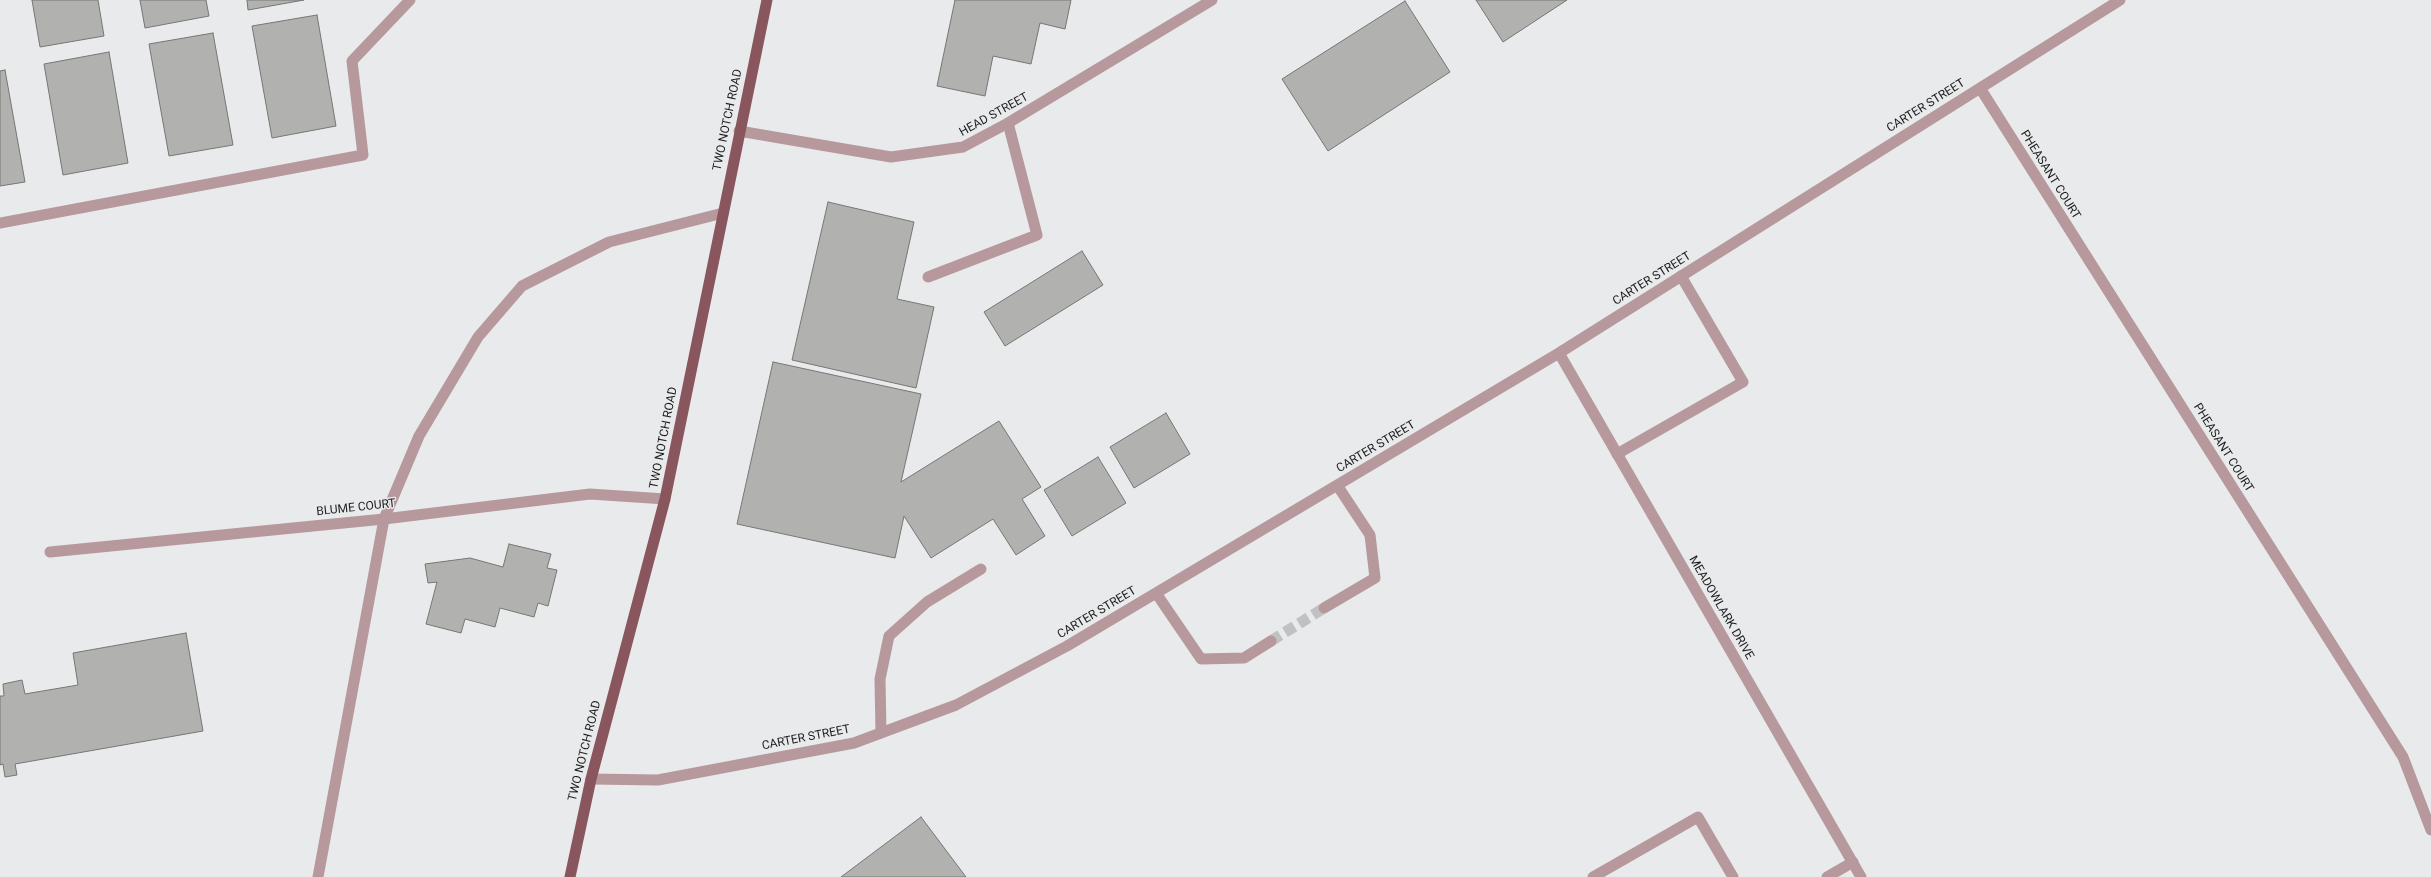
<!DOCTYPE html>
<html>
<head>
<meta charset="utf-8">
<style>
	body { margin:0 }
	canvas { display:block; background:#e9eaeb }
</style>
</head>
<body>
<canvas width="2431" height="877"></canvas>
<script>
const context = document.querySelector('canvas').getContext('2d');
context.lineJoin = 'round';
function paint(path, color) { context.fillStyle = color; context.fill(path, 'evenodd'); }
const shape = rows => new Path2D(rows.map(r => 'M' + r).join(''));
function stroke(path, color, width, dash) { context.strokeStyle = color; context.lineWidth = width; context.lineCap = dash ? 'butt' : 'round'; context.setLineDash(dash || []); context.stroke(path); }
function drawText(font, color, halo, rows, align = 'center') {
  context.font = font + ' Roboto,sans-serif'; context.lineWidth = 3; context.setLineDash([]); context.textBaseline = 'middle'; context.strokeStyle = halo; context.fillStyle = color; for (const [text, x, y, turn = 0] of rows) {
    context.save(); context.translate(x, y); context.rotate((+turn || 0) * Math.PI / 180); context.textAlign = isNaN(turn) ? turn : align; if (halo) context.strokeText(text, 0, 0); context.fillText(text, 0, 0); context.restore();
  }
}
const building = shape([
	[32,0,98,0,104,36,40,47,32,0],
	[140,0,206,0,209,16,145,28,140,0],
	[247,0,304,0,248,10,247,0],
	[955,0,1071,0,1065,29,1040,23,1031,64,993,56,985,96,937,86,955,0],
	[1476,0,1567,0,1503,42,1476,0],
	[1405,1,1450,72,1328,151,1282,79,1405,1],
	[317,15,336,126,272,138,252,26,317,15],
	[213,33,233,145,169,156,149,44,213,33],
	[109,52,128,163,63,175,44,64,109,52],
	[5,70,25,182,0,186,0,71,5,70],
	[828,202,914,222,897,299,934,307,916,388,792,360,828,202],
	[1082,251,1103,285,1005,346,984,312,1082,251],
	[773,362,921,394,901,482,999,421,1041,487,1022,499,1045,536,1016,555,993,519,931,558,904,516,895,558,737,524,773,362],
	[1166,413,1190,454,1134,488,1110,447,1166,413],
	[1098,457,1126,503,1072,536,1044,490,1098,457],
	[509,544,551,554,547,568,557,570,548,606,538,603,534,617,500,608,495,627,465,619,461,633,426,624,437,582,428,583,425,564,470,558,503,567,509,544],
	[186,633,203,731,15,764,17,775,5,777,3,764,0,765,0,696,4,696,3,684,22,680,25,694,78,685,73,653,186,633],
	[921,817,966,877,841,877,921,817]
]);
paint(building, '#b1b1b0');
stroke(building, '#777675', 1);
stroke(shape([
	[1271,641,1324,608]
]), '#c0c1c2', 11, [11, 5.5]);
stroke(shape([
	[0,223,363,155,352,61,410,0],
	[928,277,1037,235,1008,123],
	[1617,454,1743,382,1681,276],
	[881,733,880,679,889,636,927,602,981,569],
	[318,877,384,519,419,436,478,337,522,286,609,242,723,213],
	[1593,877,1698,817,1733,877],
	[1827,877,1853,862]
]), '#b7999d', 11);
stroke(shape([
	[1980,88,2403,757,2431,830],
	[739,131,891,157,963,147,1008,123,1212,0],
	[1559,353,1861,877],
	[50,552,384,519,590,494,665,499],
	[1156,593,1201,659,1244,658,1271,641],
	[1324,608,1375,578,1370,535,1337,485],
	[591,779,658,780,854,743,956,705,1067,646,1559,353,2120,0]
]), '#b7999d', 11);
stroke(shape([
	[570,877,591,779,665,499,767,0]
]), '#89565d', 11);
drawText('12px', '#1d1d1e', '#e9eaeb', [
	["CARTER STREET",1926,106,-32],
	["HEAD STREET",994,115,-29],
	["TWO NOTCH ROAD",728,120,-78],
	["PHEASANT COURT",2050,175,58],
	["CARTER STREET",1652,279,-32],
	["TWO NOTCH ROAD",664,438,-79],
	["CARTER STREET",1376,447,-31],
	["PHEASANT COURT",2223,448,58],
	["BLUME COURT",356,508,-6],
	["MEADOWLARK DRIVE",1721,608,60],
	["CARTER STREET",1097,613,-31],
	["CARTER STREET",806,738,-11],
	["TWO NOTCH ROAD",585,751,-76]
]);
</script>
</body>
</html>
